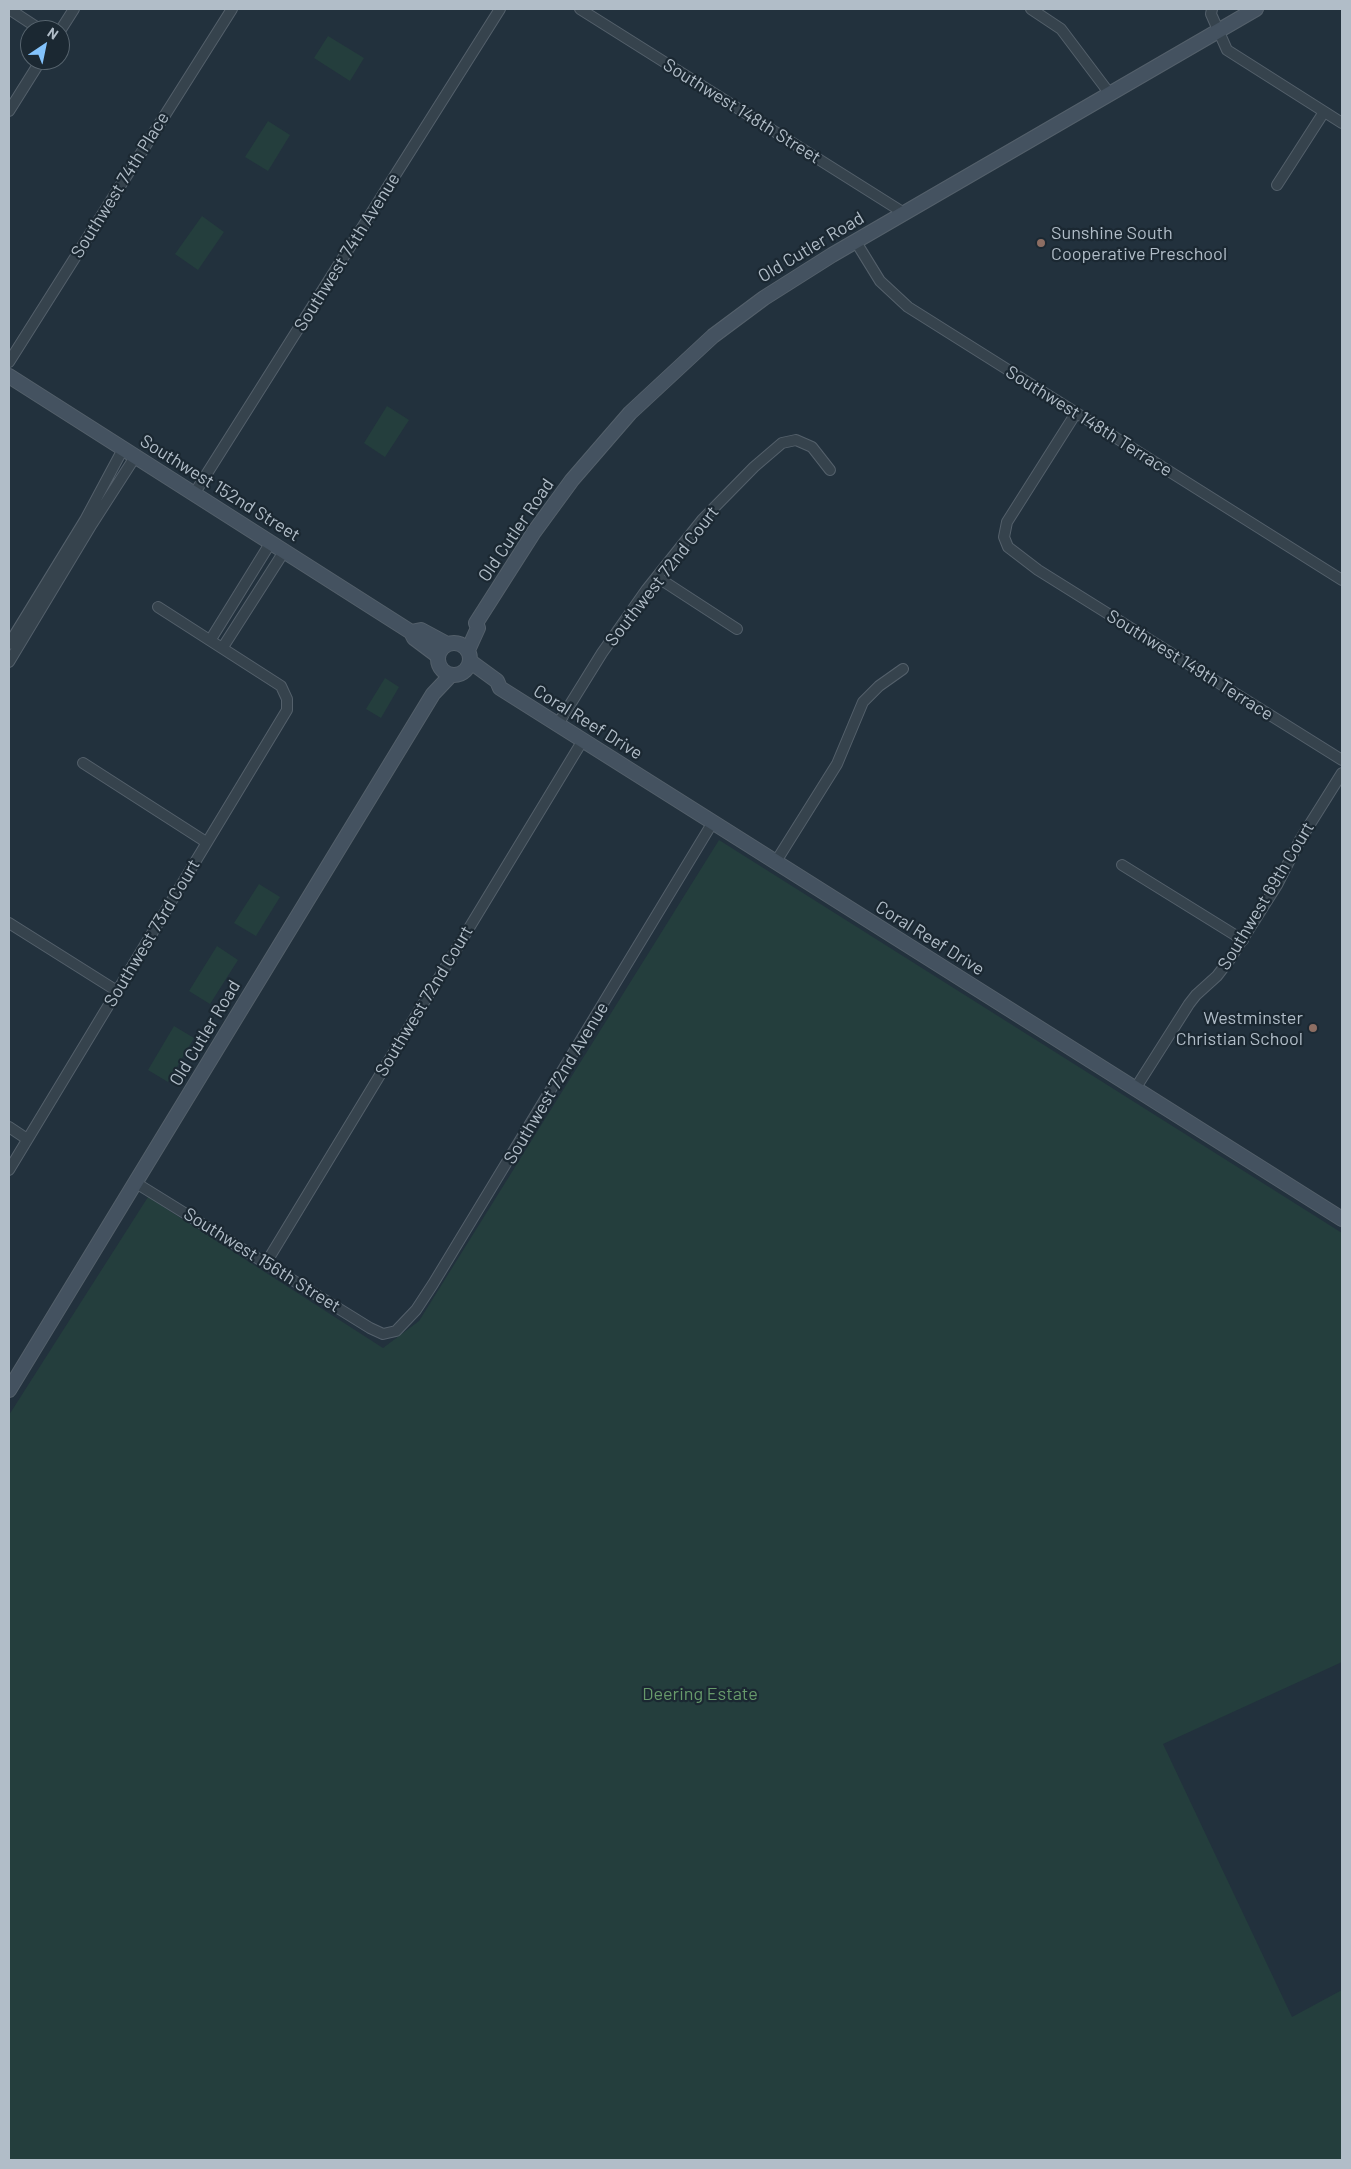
<!DOCTYPE html>
<html>
<head>
<meta charset="utf-8">
<style>
	body { margin:0 }
	#map { position:relative; width:1351px; height:2169px; overflow:hidden; background:#22313d; font-family:Barlow,sans-serif }
	canvas { display:block }
	.frame { position:absolute; inset:0; border:10px solid #b1bdc8; pointer-events:none }
	.north { position:absolute; left:20px; top:20px; width:50px; height:50px; box-sizing:border-box; background:#1b2832; border:1px solid #57646e; border-radius:50%; rotate:34deg; font-size:14px; font-weight:700; line-height:20px; text-align:center; color:#b1bdc8 }
	.north::after { content:''; display:block; margin:auto; width:18px; height:22px; background:#83c3fc; clip-path:polygon(50% 0,100% 100%,50% 72%,0 100%) }
</style>
</head>
<body>
<div id="map">
<canvas width="1351" height="2169"></canvas>
<div class="frame"></div>
<div class="north">N</div>
</div>
<script>
const context = document.querySelector('canvas').getContext('2d');
context.lineJoin = 'round';
function paint(path, color) { context.fillStyle = color; context.fill(path, 'evenodd'); }
const shape = rows => new Path2D(rows.map(r => 'M' + r).join(''));
function stroke(path, color, width, dash) { context.strokeStyle = color; context.lineWidth = width; context.lineCap = dash ? 'butt' : 'round'; context.setLineDash(dash || []); context.stroke(path); }
function drawText(font, color, halo, rows, align = 'center') {
  context.font = font + ' Barlow,sans-serif'; context.lineWidth = 4.5; context.setLineDash([]); context.textBaseline = 'middle'; context.strokeStyle = halo; context.fillStyle = color; for (const [text, x, y, turn = 0] of rows) {
    context.save(); context.translate(x, y); context.rotate((+turn || 0) * Math.PI / 180); context.textAlign = isNaN(turn) ? turn : align; if (halo) context.strokeText(text, 0, 0); context.fillText(text, 0, 0); context.restore();
  }
}
paint(shape([
	[328,36,364,58,350,81,314,58],
	[268,121,290,135,268,171,245,157],
	[202,216,224,232,198,270,175,254],
	[387,406,409,420,385,457,364,443],
	[385,678,399,687,381,718,366,709],
	[719,840,1342,1233,1342,1662,1163,1744,1292,2017,1342,1990,1342,2160,9,2160,9,1415,148,1197,383,1348,419,1321],
	[259,884,280,897,256,936,234,923],
	[217,946,238,960,210,1004,189,991],
	[174,1026,194,1038,168,1082,148,1070]
]), '#243e3d');
const street = shape([
	[9,9,41,30],
	[580,9,904,213],
	[1031,9,1061,29,1110,94],
	[1212,9,1211,14,1227,50,1342,123],
	[60,31,74,9],
	[9,111,41,60],
	[1277,185,1324,112],
	[856,242,880,281,908,307,1342,580],
	[9,362,232,9],
	[1076,413,1007,522,1004,537,1008,547,1038,570,1342,760],
	[194,494,500,9],
	[657,577,737,629],
	[211,639,271,542],
	[9,644,85,520,123,449],
	[223,647,285,550],
	[9,662,92,524,135,457],
	[558,724,602,653,647,589,702,520,754,467,782,443,796,440,812,447,830,470],
	[83,763,206,842],
	[775,863,837,764,863,702,879,686,903,669],
	[1122,865,1243,940],
	[9,923,117,991],
	[1135,1089,1189,1004,1196,995,1217,976,1230,959,1277,885,1300,840,1342,773],
	[9,1127,27,1139],
	[9,1170,287,710,287,699,281,686,158,607],
	[136,1183,370,1328,383,1334,396,1331,416,1310,433,1284,713,822],
	[266,1263,583,740]
]);
const secondary = shape([
	[9,376,411,632,414,638,438,656],
	[411,632,421,630,447,644],
	'438 659a16 16 0 1 1 32 0a16 16 0 1 1-32 0Z',
	[468,650,478,628,476,623,534,532,572,480,630,413,713,336,764,298,832,255,1256,9],
	[471,662,497,681,500,688,1342,1219],
	[9,1390,433,694,451,675]
]);
stroke(street, '#54606b', 12);
stroke(secondary, '#54606b', 16);
stroke(street, '#36434d', 10);
stroke(secondary, '#445260', 14);
for (const [x, y, r, color] of [
	[1041,243,5,"#8d6e63"],
	[1313,1028,5,"#8d6e63"]
]) { const dot = new Path2D(); dot.arc(x, y, r, 0, 2 * Math.PI); context.fillStyle = color; context.fill(dot); stroke(dot, '#1b2832', 2); }
drawText('18px', '#b1bdc8', '#1b2832', [
	["Southwest 148th Street",742,111,32],
	["Southwest 74th Place",120,185,-58],
	["Old Cutler Road",811,247,-31],
	["Southwest 74th Avenue",347,252,-58],
	["Southwest 148th Terrace",1089,421,32],
	["Southwest 152nd Street",220,488,32],
	["Old Cutler Road",516,530,-56],
	["Southwest 72nd Court",662,576,-52],
	["Southwest 149th Terrace",1190,665,32],
	["Coral Reef Drive",588,722,32],
	["Southwest 69th Court",1266,896,-59],
	["Southwest 73rd Court",152,933,-59],
	["Coral Reef Drive",930,938,32],
	["Southwest 72nd Court",424,1001,-59],
	["Old Cutler Road",205,1033,-59],
	["Southwest 72nd Avenue",556,1083,-59],
	["Southwest 156th Street",262,1260,32]
]);
drawText('18px', '#b1bdc8', '#1b2832', [
	["Sunshine South",1051,233],
	["Cooperative Preschool",1051,254],
	["Westminster",1303,1018,"right"],
	["Christian School",1303,1039,"right"]
], 'left');
drawText('18px', '#679a6b', '#1b2832', [
	["Deering Estate",700,1694]
]);
</script>
</body>
</html>
